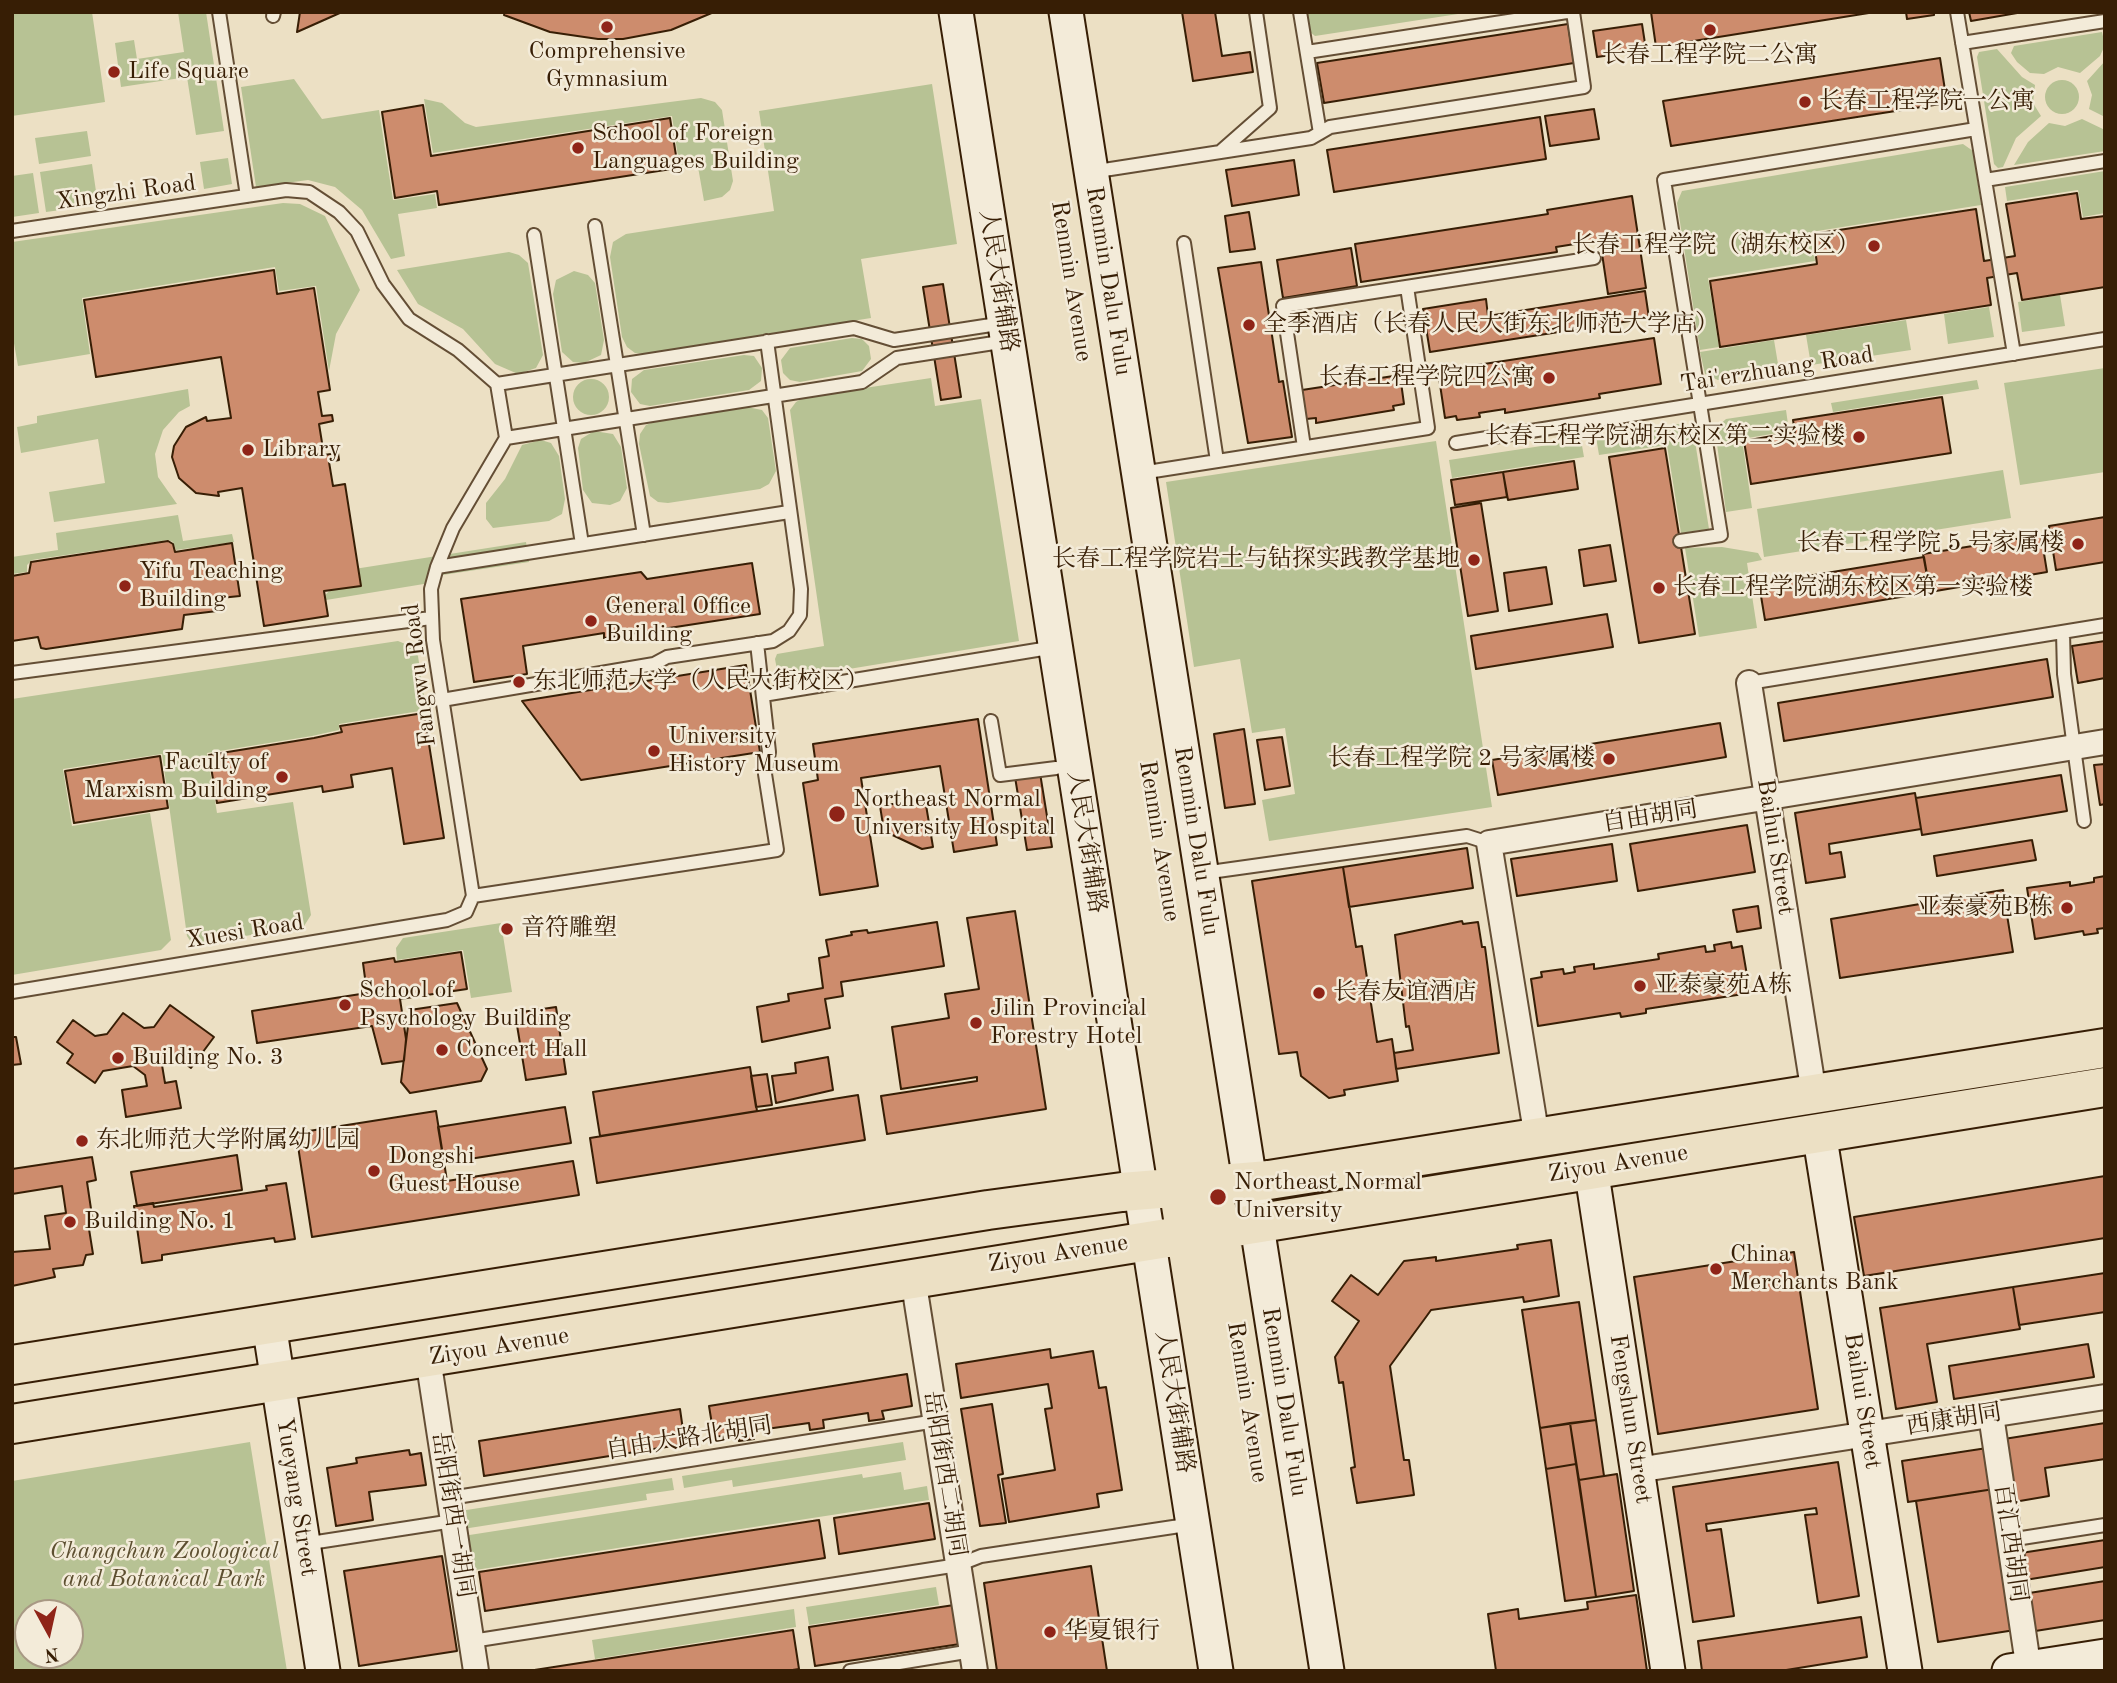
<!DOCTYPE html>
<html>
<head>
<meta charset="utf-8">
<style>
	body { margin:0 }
	#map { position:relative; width:2117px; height:1683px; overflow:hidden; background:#ece0c4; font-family:"Old Standard TT",serif }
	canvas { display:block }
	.frame { position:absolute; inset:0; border:14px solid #371e05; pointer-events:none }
	.north { position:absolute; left:14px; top:1599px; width:70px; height:70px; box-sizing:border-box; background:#f3ebd9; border:2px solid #a89984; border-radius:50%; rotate:172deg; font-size:19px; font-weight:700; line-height:28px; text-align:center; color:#371e05 }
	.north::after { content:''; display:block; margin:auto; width:24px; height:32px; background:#8f2418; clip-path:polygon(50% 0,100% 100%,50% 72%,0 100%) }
</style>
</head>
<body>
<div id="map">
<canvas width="2117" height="1683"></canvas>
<div class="frame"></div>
<div class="north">N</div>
</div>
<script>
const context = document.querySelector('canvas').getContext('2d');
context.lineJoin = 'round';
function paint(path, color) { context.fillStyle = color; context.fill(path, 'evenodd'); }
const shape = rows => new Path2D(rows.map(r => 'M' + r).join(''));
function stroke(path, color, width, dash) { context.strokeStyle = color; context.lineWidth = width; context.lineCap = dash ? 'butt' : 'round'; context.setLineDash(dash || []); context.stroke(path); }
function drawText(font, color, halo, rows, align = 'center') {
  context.font = font + ' "Old Standard TT","Noto Serif SC",serif'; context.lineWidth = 5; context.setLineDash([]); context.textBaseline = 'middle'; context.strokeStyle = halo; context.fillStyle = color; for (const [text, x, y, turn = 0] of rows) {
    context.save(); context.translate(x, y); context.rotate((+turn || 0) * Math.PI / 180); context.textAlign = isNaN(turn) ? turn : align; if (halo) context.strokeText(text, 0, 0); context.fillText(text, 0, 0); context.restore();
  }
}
paint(shape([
	[12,12,92,12,105,102,12,116],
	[178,12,206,12,224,131,196,135,187,77,121,87,115,43,134,40,137,59,184,52],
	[1306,12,1471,12,1315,36,1310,32],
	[2102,32,2105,45,2100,56,2080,73,2058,67,2044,74,2030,73,2017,62,2011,53,2014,46],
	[1997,49,2022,77,2035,85,2033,103,2041,116,2016,138,2003,167,1998,168,1994,164,1977,57,1979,52],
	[2105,61,2105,117,2089,109,2092,95,2087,81],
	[294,79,322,119,379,110,393,200,435,194,437,208,398,214,405,256,391,259,362,210,335,187,308,180,256,187,241,87],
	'2045 97a17 17 0 1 1 34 0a17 17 0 1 1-34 0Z',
	[932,84,957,244,861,259,871,318,645,354,635,353,627,347,622,337,610,257,613,242,626,234,774,211,759,111],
	[701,98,715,102,722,110,733,181,730,190,722,197,704,201,698,167,680,170,672,116,433,153,424,99,442,103,465,123,476,127],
	[2082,119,2105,130,2105,151,2014,165,2028,142,2049,123,2065,126],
	[87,131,91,156,39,164,35,138],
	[1963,144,1973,151,1981,205,1811,232,1815,261,1708,278,1719,347,1700,350,1677,203,1682,191],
	[228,158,232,184,204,189,200,162],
	[92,164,98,205,46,212,40,172],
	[2105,171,2105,213,2083,217,2078,190,2007,201,2005,187],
	[33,173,39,213,12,217,12,176],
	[283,203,300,204,325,216,360,290,336,334,329,371,316,286,279,291,275,267,82,298,90,354,18,366,12,332,12,242],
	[509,252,519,255,528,263,543,355,536,368,518,374,495,364,463,329,418,304,397,270],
	[574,271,588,275,595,283,604,340,601,355,584,363,573,362,562,352,553,294,556,280],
	[2060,295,2065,326,2022,332,2018,302],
	[1989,307,1994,337,1948,344,1944,314],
	[1906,320,1911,350,1811,365,1806,335],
	[852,338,862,339,869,346,871,359,862,371,800,382,790,380,783,373,781,360,790,348],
	[1774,340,1779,370,1718,380,1705,374,1700,352],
	[744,355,754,356,762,368,761,381,749,390,650,406,640,404,631,392,632,379,644,370],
	[2105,368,2105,472,2020,485,2004,383],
	[931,378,935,406,981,399,1019,641,782,680,778,675,775,659,777,654,824,646,790,410,796,402,805,397],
	'573 397a18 18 0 1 1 36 0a18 18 0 1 1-36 0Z',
	[1977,380,1979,389,1833,412,1831,403],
	[188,389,190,406,179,412,163,430,155,454,158,477,177,504,54,522,49,492,105,483,98,439,21,453,17,427,37,423,37,416],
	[747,407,762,410,768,418,776,471,769,484,760,489,668,503,658,502,650,496,639,444,640,434,646,425,656,421],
	[1786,410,1789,431,1742,439,1752,508,1726,512,1715,429,1726,419],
	[1678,424,1688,427,1694,435,1709,529,1681,533,1667,445,1599,455,1596,437],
	[594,431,613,434,621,447,627,488,620,501,610,505,592,503,583,490,578,448,581,439],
	[541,440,551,443,559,456,565,499,562,514,549,521,493,528,486,519,486,503,505,479,522,445],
	[1581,440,1584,457,1452,478,1449,460],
	[1436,441,1492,807,1269,841,1262,800,1295,794,1285,728,1252,733,1240,659,1194,667,1166,482],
	[2003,470,2011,518,1764,557,1757,509],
	[178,515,183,541,232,534,234,542,176,550,173,542,168,540,32,560,27,565,27,572,12,574,12,557,58,550,56,533],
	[526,542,529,562,436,576,436,582,320,601,348,570],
	[1722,547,1758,553,1762,560,1747,563,1757,628,1699,637,1685,548],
	[398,641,410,646,418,656,426,710,339,724,339,730,312,736,207,753,217,813,293,802,311,915,304,926,198,944,191,942,187,936,162,754,63,769,72,826,150,813,171,940,161,950,12,975,12,699],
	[501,923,512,992,471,998,463,950,397,960,396,948,403,938],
	[250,1442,287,1671,12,1671,12,1481],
	[28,1613,70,1613,70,1655,28,1655],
	[903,1442,906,1460,733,1487,732,1480,684,1488,682,1476],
	[901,1472,904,1490,927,1486,929,1500,469,1571,463,1536,862,1474,863,1478],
	[672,1478,674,1490,646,1494,647,1500,463,1529,460,1511],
	[936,1587,939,1605,809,1625,806,1607],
	[794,1609,796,1627,595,1659,592,1640]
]), '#b7c294');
const building = shape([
	[300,12,342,12,297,32,300,12],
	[505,12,714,12,671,30,623,39,598,39,550,32,504,15,505,12],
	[1182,12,1215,12,1222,56,1250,52,1253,72,1193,81,1182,12],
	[1651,12,1875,12,1656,47,1651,12],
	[1906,12,1934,12,1934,15,1907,19,1906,12],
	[1969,12,2023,12,1971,21,1969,12],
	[1568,24,1574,63,1324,103,1317,63,1568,24],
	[1642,24,1646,50,1597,57,1593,31,1642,24],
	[1940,58,1947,103,1671,146,1663,101,1940,58],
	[423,105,431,156,670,118,678,168,439,205,437,191,395,198,382,112,423,105],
	[1594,109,1599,139,1550,146,1545,116,1594,109],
	[1540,117,1546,159,1334,192,1327,150,1540,117],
	[1294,160,1299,195,1232,206,1226,170,1294,160],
	[2077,193,2081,219,2105,216,2105,287,2022,300,2017,273,1987,278,1991,305,1720,347,1710,281,1817,264,1813,234,1976,209,1984,261,2015,256,2006,204,2077,193],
	[1632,196,1646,288,1608,294,1600,240,1556,247,1557,252,1361,282,1355,244,1548,214,1547,210,1632,196],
	[1249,212,1255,249,1230,252,1225,216,1249,212],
	[1351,248,1357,286,1283,298,1277,260,1351,248],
	[1261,262,1279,382,1283,381,1292,437,1248,443,1218,268,1261,262],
	[274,270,277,294,314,288,330,390,318,392,322,416,332,415,333,421,319,424,324,455,338,453,339,460,329,462,333,486,345,484,361,586,324,591,328,616,264,626,242,488,218,492,219,496,196,493,179,478,172,457,174,446,186,427,206,417,207,421,231,418,221,357,96,377,84,300,274,270],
	[943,284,961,397,941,400,923,287,943,284],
	[1645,291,1649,318,1430,352,1423,309,1486,299,1488,316,1645,291],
	[1654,338,1661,384,1599,394,1600,398,1505,413,1505,409,1479,413,1480,417,1457,420,1456,416,1445,418,1438,371,1654,338],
	[1400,375,1404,404,1393,406,1394,410,1316,423,1316,418,1306,419,1302,390,1400,375],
	[1942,397,1951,453,1751,484,1744,441,1795,432,1793,420,1942,397],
	[1665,448,1695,634,1639,643,1609,457,1665,448],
	[1574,461,1578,489,1508,500,1503,472,1574,461],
	[1503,472,1507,497,1455,505,1451,480,1503,472],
	[1481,503,1498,611,1468,616,1451,508,1481,503],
	[2105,517,2105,562,2056,570,2049,526,2105,517],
	[2041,535,2047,572,1930,592,1923,554,2041,535],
	[168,541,173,544,175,552,232,543,240,596,220,598,221,608,217,611,184,615,182,629,46,649,41,648,38,637,12,641,12,576,29,573,31,562,168,541],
	[1610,545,1616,581,1584,586,1579,550,1610,545],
	[1924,557,1930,592,1765,620,1759,584,1924,557],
	[752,563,760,614,604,638,604,633,523,646,527,674,474,682,461,599,641,572,647,579,752,563],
	[1546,567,1552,604,1509,611,1504,573,1546,567],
	[1607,614,1613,647,1476,669,1471,636,1607,614],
	[2105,641,2105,678,2078,683,2072,646,2105,641],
	[2047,659,2053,697,1784,741,1778,703,2047,659],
	[746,665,760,752,581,780,522,701,746,665],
	[424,713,444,838,404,844,392,768,351,775,353,787,323,792,322,786,217,803,209,755,314,738,342,732,340,726,424,713],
	[978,719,997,845,954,852,940,766,861,778,878,886,820,895,803,783,818,780,813,744,978,719],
	[1720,723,1726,757,1498,795,1492,760,1720,723],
	[1244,729,1255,804,1225,808,1214,734,1244,729],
	[1282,737,1290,786,1265,790,1257,740,1282,737],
	[160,756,168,808,74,823,65,771,160,756],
	[2105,764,2105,804,2100,805,2094,765,2105,764],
	[1040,773,1052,847,1027,850,1015,777,1040,773],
	[2061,775,2067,811,1922,835,1916,798,2061,775],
	[1915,793,1921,829,1829,844,1830,854,1841,852,1845,877,1806,883,1795,813,1915,793],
	[925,799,933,847,922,849,884,831,880,806,925,799],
	[1747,825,1755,872,1638,891,1630,844,1747,825],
	[2032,840,2036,860,1937,876,1934,856,2032,840],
	[1612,844,1617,881,1517,896,1511,859,1612,844],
	[1467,848,1473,888,1349,907,1343,867,1467,848],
	[1343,867,1356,947,1362,946,1377,1042,1392,1039,1398,1081,1344,1090,1345,1095,1329,1098,1301,1076,1297,1052,1279,1054,1252,881,1343,867],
	[2105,876,2105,928,2097,929,2098,933,2084,935,2083,931,2035,939,2027,888,2070,882,2070,886,2094,882,2094,878,2105,876],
	[2003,890,2013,952,1840,978,1831,919,2003,890],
	[1758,906,1761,928,1737,932,1733,910,1758,906],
	[1015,911,1046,1109,887,1134,881,1096,977,1081,977,1077,901,1089,892,1027,949,1018,945,994,979,989,967,918,1015,911],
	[1462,921,1463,924,1478,922,1482,947,1485,947,1499,1053,1396,1069,1394,1053,1413,1050,1409,1026,1406,1027,1395,935,1462,921],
	[937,922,944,966,841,982,843,996,825,999,830,1028,762,1042,757,1007,789,1001,788,994,823,988,819,958,829,956,826,940,852,935,851,932,867,930,868,933,937,922],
	[1731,942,1732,948,1742,946,1750,993,1646,1009,1646,1013,1621,1017,1620,1013,1538,1026,1531,979,1542,977,1541,972,1563,969,1564,974,1575,972,1574,967,1594,964,1594,969,1659,959,1658,954,1705,946,1706,952,1715,951,1714,945,1731,942],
	[461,952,467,989,400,999,406,1039,404,1061,382,1064,372,1026,257,1043,252,1011,367,993,363,963,394,958,395,962,461,952],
	[457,1003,487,1069,481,1081,410,1093,401,1082,410,1010,457,1003],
	[170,1005,214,1037,191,1068,171,1053,162,1065,165,1083,176,1081,181,1108,126,1117,122,1090,147,1086,145,1075,133,1066,103,1071,95,1083,67,1063,73,1054,57,1042,73,1020,95,1036,107,1034,123,1013,144,1028,154,1027,170,1005],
	[556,1007,566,1074,526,1080,515,1013,556,1007],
	[12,1037,16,1037,21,1064,12,1065,12,1037],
	[828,1057,833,1090,776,1103,772,1076,796,1073,795,1063,828,1057],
	[750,1067,757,1111,600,1136,593,1092,750,1067],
	[767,1074,772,1105,756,1107,751,1076,767,1074],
	[858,1095,865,1140,597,1183,590,1138,858,1095],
	[565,1107,571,1143,444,1163,438,1127,565,1107],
	[436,1111,447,1181,573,1161,579,1195,312,1237,296,1133,436,1111],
	[237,1155,242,1190,137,1206,131,1172,237,1155],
	[92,1157,96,1180,87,1182,94,1229,89,1229,93,1254,86,1255,83,1265,53,1269,55,1277,12,1286,12,1252,50,1249,45,1216,66,1213,62,1186,12,1194,12,1169,92,1157],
	[2105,1176,2105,1238,1864,1276,1854,1217,2105,1176],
	[286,1183,295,1239,275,1242,274,1238,240,1243,162,1255,162,1260,142,1263,134,1206,153,1203,154,1207,267,1190,266,1186,286,1183],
	[1551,1240,1559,1296,1524,1302,1523,1297,1431,1310,1426,1317,1390,1366,1404,1460,1409,1460,1414,1495,1357,1503,1351,1468,1355,1467,1343,1382,1339,1383,1335,1357,1359,1321,1332,1301,1351,1275,1378,1295,1404,1261,1436,1257,1436,1261,1518,1249,1517,1245,1551,1240],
	[1794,1252,1818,1409,1658,1434,1634,1277,1794,1252],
	[2105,1273,2105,1312,2019,1325,2013,1287,2105,1273],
	[2013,1287,2020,1329,1927,1344,1937,1402,1896,1409,1880,1308,2013,1287],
	[1579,1302,1596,1420,1540,1428,1522,1310,1579,1302],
	[2088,1344,2094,1377,1954,1399,1949,1366,2088,1344],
	[1050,1349,1051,1358,1093,1351,1099,1388,1106,1387,1122,1490,1097,1494,1099,1507,1009,1522,1002,1479,1055,1470,1045,1409,1052,1408,1048,1384,961,1398,956,1364,1050,1349],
	[907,1374,912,1406,882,1411,884,1419,869,1421,868,1413,823,1420,824,1428,810,1430,809,1423,752,1431,754,1439,739,1441,738,1434,714,1437,709,1406,907,1374],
	[992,1404,1003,1474,998,1475,1006,1523,980,1526,961,1409,992,1404],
	[680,1409,685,1444,484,1476,479,1441,680,1409],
	[1596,1420,1604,1476,1579,1480,1570,1423,1596,1420],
	[1570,1423,1576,1464,1546,1469,1540,1428,1570,1423],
	[2105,1423,2105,1459,2045,1468,2049,1496,2014,1502,2004,1439,2105,1423],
	[1987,1448,1994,1489,1908,1502,1902,1461,1987,1448],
	[409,1450,410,1455,421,1453,426,1485,369,1492,373,1520,336,1526,327,1468,357,1463,356,1458,409,1450],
	[1838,1462,1859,1596,1818,1603,1805,1515,1817,1514,1816,1508,1706,1524,1707,1531,1721,1529,1734,1616,1693,1622,1673,1487,1838,1462],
	[1576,1464,1596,1597,1565,1601,1546,1469,1576,1464],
	[1617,1474,1634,1591,1596,1597,1579,1480,1617,1474],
	[1994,1489,2015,1630,1938,1642,1916,1501,1994,1489],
	[929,1503,935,1539,839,1554,834,1518,929,1503],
	[819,1520,825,1558,485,1611,479,1572,819,1520],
	[2105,1540,2105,1567,2025,1580,2021,1553,2105,1540],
	[442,1556,457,1651,359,1666,344,1571,442,1556],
	[1091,1566,1107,1671,997,1671,984,1583,1091,1566],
	[2105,1581,2105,1620,2029,1632,2023,1594,2105,1581],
	[1636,1595,1647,1671,1496,1671,1488,1614,1518,1609,1519,1619,1588,1609,1587,1602,1636,1595],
	[954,1605,960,1644,815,1666,809,1627,954,1605],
	[1861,1617,1867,1657,1780,1671,1702,1671,1698,1641,1861,1617],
	[793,1630,799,1669,786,1671,528,1671,793,1630]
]);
paint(building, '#cd8c6d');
stroke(building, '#371e05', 2);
const lane = shape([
	[219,12,247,196],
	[1300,12,1320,133],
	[1957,12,2014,354],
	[273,16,274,12],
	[1962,43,2105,21],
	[1307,52,1567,12],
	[1220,152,1270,108,1256,12],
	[1091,172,1311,138,1330,127,1584,87,1573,12],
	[1985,180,2105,161],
	[595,226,644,535],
	[12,231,286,190,309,192,339,212,357,231,383,284,409,319,458,350,497,384,506,438,453,528,437,567,431,589,433,640,473,896,466,912,447,920,12,992],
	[534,235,582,544],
	[1184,243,1217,461],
	[497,384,854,328,894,340,1004,323],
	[506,438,862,382,897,358,1007,341],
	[1456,443,2105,339],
	[1304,447,1283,306,1594,258],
	[1141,473,1428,428,1407,287],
	[1680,541,1721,535,1664,180,1976,129],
	[437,567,789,512],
	[2063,632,2064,674,2084,821],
	[12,673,431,618],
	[1749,683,2105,625],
	[763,695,1055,647],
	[442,700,654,664,667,657,773,641,789,631,800,615,801,589,767,341],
	[991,721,1000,775,1056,768],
	[1203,873,1467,836,1489,843],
	[473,896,777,850,765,774,769,752,757,643],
	[450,1498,936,1421],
	[2009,1540,2105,1525],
	[304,1544,453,1521],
	[472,1641,958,1565,981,1556,1193,1524],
	[850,1671,972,1651]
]);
const street = shape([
	[1749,683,1814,1094],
	[1537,1138,1489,843,2105,742],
	[913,1278,975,1671],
	[428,1358,476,1671],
	[1991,1415,2029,1671],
	[1637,1470,2105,1397]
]);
const secondary = shape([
	[956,12,1216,1671],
	[1066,12,1327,1671],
	[1819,1132,1905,1671],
	[1591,1168,1668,1671],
	[269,1324,323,1671],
	[2009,1671,2105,1656]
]);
const primary = shape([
	[994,12,1254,1671],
	[1028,12,1289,1671],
	[12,1365,988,1210,1122,1192,1269,1180,2105,1048],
	[12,1424,2105,1087]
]);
stroke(lane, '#644e35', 16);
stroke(street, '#644e35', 28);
stroke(secondary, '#371e05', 37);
stroke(primary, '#371e05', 42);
stroke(lane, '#f3ebd9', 12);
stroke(street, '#f3ebd9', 24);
stroke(secondary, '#f3ebd9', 33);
stroke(primary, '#ece0c4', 38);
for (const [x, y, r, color] of [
	[607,27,7,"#8f2418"],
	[1710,30,7,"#8f2418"],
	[114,72,7,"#8f2418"],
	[1805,102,7,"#8f2418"],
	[578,148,7,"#8f2418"],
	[1874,246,7,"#8f2418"],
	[1249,325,7,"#8f2418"],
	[1549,378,7,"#8f2418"],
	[1859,437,7,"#8f2418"],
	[248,450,7,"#8f2418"],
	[2078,544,7,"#8f2418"],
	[1474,560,7,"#8f2418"],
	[125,586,7,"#8f2418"],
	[1659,588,7,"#8f2418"],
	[591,621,7,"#8f2418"],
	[519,682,7,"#8f2418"],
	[654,751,7,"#8f2418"],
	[1609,759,7,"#8f2418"],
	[282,777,7,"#8f2418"],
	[837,814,9,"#8f2418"],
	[2067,908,7,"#8f2418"],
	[507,929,7,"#8f2418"],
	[1640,986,7,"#8f2418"],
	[1319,993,7,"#8f2418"],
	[345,1005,7,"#8f2418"],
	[976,1023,7,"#8f2418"],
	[442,1050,7,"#8f2418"],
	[118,1058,7,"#8f2418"],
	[82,1141,7,"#8f2418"],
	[374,1171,7,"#8f2418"],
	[1218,1197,9,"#8f2418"],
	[70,1222,7,"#8f2418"],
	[1716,1269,7,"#8f2418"],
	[1050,1632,7,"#8f2418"]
]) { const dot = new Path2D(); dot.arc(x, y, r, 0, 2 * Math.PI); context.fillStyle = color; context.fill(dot); stroke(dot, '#f3ebd9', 2.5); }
drawText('24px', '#371e05', '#f3ebd9', [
	["Comprehensive",607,52,"center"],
	["Gymnasium",607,80,"center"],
	["长春工程学院二公寓",1710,56,"center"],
	["Life Square",128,72],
	["长春工程学院一公寓",1819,102],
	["School of Foreign",592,134],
	["Languages Building",592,162],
	["长春工程学院（湖东校区）",1860,246,"right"],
	["全季酒店（长春人民大街东北师范大学店）",1263,325],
	["长春工程学院四公寓",1535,378,"right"],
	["长春工程学院湖东校区第二实验楼",1845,437,"right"],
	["Library",262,450],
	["长春工程学院 5 号家属楼",2064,544,"right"],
	["长春工程学院岩土与钻探实践教学基地",1460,560,"right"],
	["Yifu Teaching",139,572],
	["Building",139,600],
	["长春工程学院湖东校区第一实验楼",1673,588],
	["General Office",605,607],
	["Building",605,635],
	["东北师范大学（人民大街校区）",533,682],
	["University",668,737],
	["History Museum",668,765],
	["长春工程学院 2 号家属楼",1595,759,"right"],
	["Faculty of",268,763,"right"],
	["Marxism Building",268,791,"right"],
	["Northeast Normal",853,800],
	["University Hospital",853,828],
	["亚泰豪苑B栋",2053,908,"right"],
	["音符雕塑",521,929],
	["亚泰豪苑A栋",1654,986],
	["School of",359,991],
	["Psychology Building",359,1019],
	["长春友谊酒店",1333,993],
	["Jilin Provincial",990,1009],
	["Forestry Hotel",990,1037],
	["Concert Hall",456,1050],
	["Building No. 3",132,1058],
	["东北师范大学附属幼儿园",96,1141],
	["Dongshi",388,1157],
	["Guest House",388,1185],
	["Northeast Normal",1234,1183],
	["University",1234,1211],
	["Building No. 1",84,1222],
	["China",1730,1255],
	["Merchants Bank",1730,1283],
	["华夏银行",1064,1632]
], 'left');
drawText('24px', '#371e05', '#f3ebd9', [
	["Xingzhi Road",126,193,-8],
	["人民大街辅路",998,281,81],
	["Renmin Avenue",1071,281,81],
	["Renmin Dalu Fulu",1108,281,81],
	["Tai'erzhuang Road",1777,370,-9],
	["Fangwu Road",420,675,-97],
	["自由胡同",1650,817,-9],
	["Renmin Avenue",1159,841,81],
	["Renmin Dalu Fulu",1196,841,81],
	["人民大街辅路",1086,842,81],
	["Baihui Street",1775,847,81],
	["Xuesi Road",245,932,-9],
	["Ziyou Avenue",1618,1164,-9],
	["Ziyou Avenue",1058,1254,-9],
	["Ziyou Avenue",499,1347,-9],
	["Baihui Street",1862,1401,81],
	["人民大街辅路",1174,1402,81],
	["Renmin Avenue",1247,1402,81],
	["Renmin Dalu Fulu",1284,1402,81],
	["Fengshun Street",1630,1419,81],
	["西康胡同",1954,1420,-9],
	["自由大路北胡同",689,1439,-9],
	["岳阳街西二胡同",944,1474,81],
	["Yueyang Street",296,1497,81],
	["岳阳街西一胡同",452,1515,81],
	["百汇西胡同",2010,1543,82]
]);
drawText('italic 24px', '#5d4f30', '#f3ebd9', [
	["Changchun Zoological",164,1552],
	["and Botanical Park",164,1580]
]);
</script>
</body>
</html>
